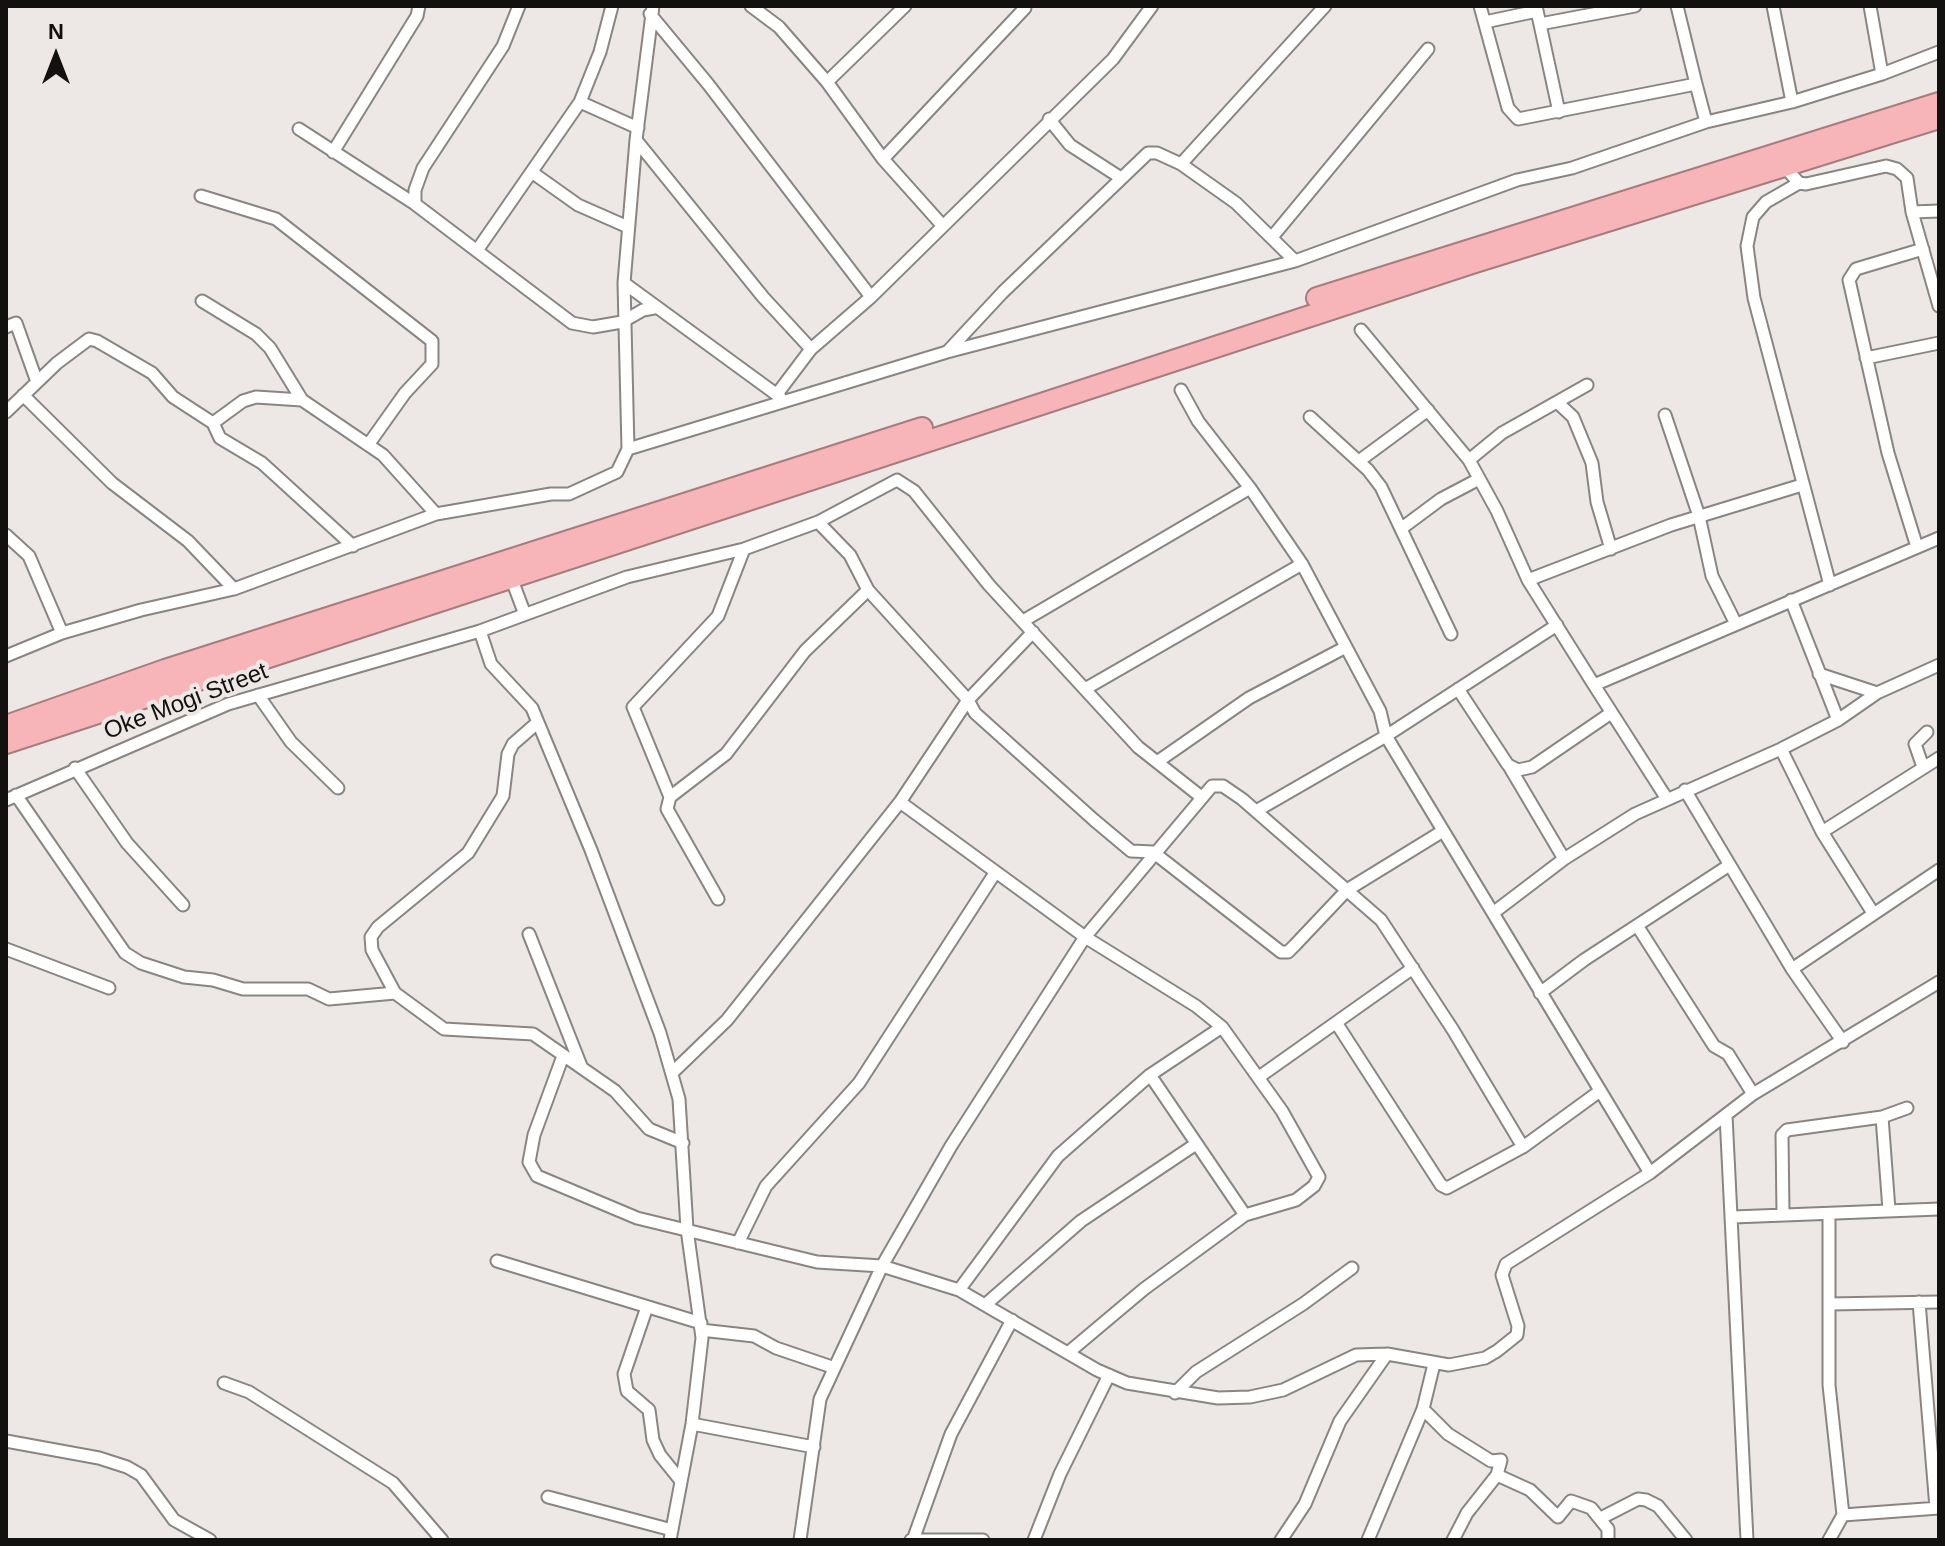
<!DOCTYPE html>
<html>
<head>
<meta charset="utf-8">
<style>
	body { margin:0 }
	#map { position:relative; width:1945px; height:1546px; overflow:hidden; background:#ede8e5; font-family:Helvetica,sans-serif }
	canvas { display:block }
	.frame { position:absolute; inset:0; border:8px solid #131110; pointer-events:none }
	.north { position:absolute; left:16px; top:16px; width:80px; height:80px; -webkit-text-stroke:6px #ede8e5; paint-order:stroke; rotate:0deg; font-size:22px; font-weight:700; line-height:32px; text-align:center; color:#131110 }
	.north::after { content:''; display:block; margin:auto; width:28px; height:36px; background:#131110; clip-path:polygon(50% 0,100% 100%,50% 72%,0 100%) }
</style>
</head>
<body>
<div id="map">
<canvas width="1945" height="1546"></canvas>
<div class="frame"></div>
<div class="north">N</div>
</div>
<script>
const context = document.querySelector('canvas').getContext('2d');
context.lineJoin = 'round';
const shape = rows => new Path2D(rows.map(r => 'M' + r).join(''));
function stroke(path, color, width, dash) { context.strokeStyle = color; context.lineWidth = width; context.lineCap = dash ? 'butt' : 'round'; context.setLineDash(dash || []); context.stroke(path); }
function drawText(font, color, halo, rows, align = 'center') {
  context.font = font + ' Helvetica,sans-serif'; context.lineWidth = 8; context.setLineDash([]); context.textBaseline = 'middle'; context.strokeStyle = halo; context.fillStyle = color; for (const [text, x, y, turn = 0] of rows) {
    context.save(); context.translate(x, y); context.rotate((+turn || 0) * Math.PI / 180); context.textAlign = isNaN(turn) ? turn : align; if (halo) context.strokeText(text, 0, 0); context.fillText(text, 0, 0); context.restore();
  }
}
const street = shape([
	[751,6,779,27,827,82,883,159,942,225],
	[1480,6,1508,108,1518,119,1696,84,1706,122],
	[1536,6,1559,112],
	[1677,6,1696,84],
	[1773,6,1792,102],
	[1870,6,1882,74],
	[650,14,708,84,871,297],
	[1485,22,1537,11],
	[1540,24,1635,6],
	[827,82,905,6],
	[580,102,638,128],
	[1049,119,1070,145,1121,178],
	[299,129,415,204,572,323,593,327,622,322,643,310,654,308],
	[636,140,763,297,811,349],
	[333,152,417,16,419,6],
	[883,159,1025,8],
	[1181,164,1325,6],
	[1784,166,1799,183,1806,184,1886,166,1897,169,1907,178,1912,212,1939,306],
	[533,173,578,205,628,227],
	[1799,183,1766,202,1753,217,1747,246,1754,298,1830,585],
	[201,196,276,219,432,341,432,364,405,393,368,445],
	[415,204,415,190,423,168,503,46,519,6],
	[1912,212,1939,211],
	[1273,236,1428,49],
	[478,249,580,102,600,52,612,6],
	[624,283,780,397],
	[202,301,256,334,270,348,302,400],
	[6,327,16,323,37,382],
	[1361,330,1469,460,1497,511,1528,580,1594,685,1939,538],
	[948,351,1003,292,1148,153,1157,153,1181,164,1236,203,1295,261],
	[1866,358,1939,343],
	[1181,390,1198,421,1250,488,1302,564,1380,711,1386,736,1650,1173],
	[777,394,811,349,871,297,1113,59,1152,6],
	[23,395,112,483,188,541,234,589],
	[1557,402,1573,417,1592,463,1597,502,1611,549],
	[6,412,57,363,89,339,97,341,152,373,173,397,213,423,220,438,262,463,353,546],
	[1665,415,1699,516,1712,576,1736,624],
	[1310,417,1368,470,1381,487,1451,634],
	[213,423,243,401,256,397,302,400,383,455,436,514],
	[628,449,624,283,636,140,653,6],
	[1469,460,1502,433,1587,385],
	[1359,461,1428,410],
	[818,522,850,555,868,590],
	[1402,528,1441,499,1479,479],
	[6,535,29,556,62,633],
	[1917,547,1888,453,1849,280,1856,269,1923,249],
	[512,580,524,612],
	[1528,580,1671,525,1802,485],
	[1791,600,1838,720],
	[1023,621,1250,488],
	[480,631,491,664,532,708,591,850,660,1033,679,1099,687,1229,702,1338,692,1424,670,1540],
	[6,656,62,633,141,610,234,589,436,514,551,494,569,494,617,472,628,449,947,352,1295,261,1517,180,1572,168,1706,122,1792,102,1882,74,1939,52],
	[1819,674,1877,693],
	[1594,685,1667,799],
	[1085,689,1302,564],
	[1458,689,1508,765,1518,770,1532,767,1611,713],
	[258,695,291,742,338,788],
	[1781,749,1822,832,1873,913],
	[1157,762,1249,698,1346,647],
	[1509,766,1564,859],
	[1923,767,1915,744,1927,732],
	[75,768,127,843,183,905],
	[1685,790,1792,969,1843,1042],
	[16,795,125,953,141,963,184,977,213,980,243,989,308,989,329,999,395,993,444,1029,533,1034,615,1091,649,1129,683,1143],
	[670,797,726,754,805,651,868,590,968,700,975,713,1094,820,1131,851,1153,852,1281,952,1288,952,1295,945,1347,890,1443,831],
	[6,800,228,704,480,631,627,577,744,549,818,522,897,480,914,491,989,585,1138,747,1200,796],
	[900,802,1085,937,1196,1006,1222,1027,1282,1111,1319,1177,1314,1186,1296,1200,1245,1215,1144,1289,1069,1352],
	[1256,811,1386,736,1557,625],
	[1822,832,1939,758],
	[718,899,667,809,670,797,633,707,718,616,744,549],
	[1493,913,1564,859,1635,814,1781,749,1838,720,1877,693,1939,665],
	[1638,927,1714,1046,1728,1054,1753,1094],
	[529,934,581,1066],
	[6,949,109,988],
	[1792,969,1939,870],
	[395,993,372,950,371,937,378,927,468,853,503,796,508,754,513,744,537,723],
	[1540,993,1584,960,1728,866],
	[1337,1024,1441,1185,1447,1188,1523,1147,1600,1091],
	[563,1056,534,1135,529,1162,537,1176,637,1218,817,1262,882,1266,959,1290,1097,1370,1127,1383,1218,1398,1250,1397,1283,1390,1356,1355,1387,1354,1449,1365,1485,1358,1497,1351,1517,1335,1518,1326,1502,1275,1506,1264,1650,1173,1753,1094,1939,982],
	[672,1073,727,1020,900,802,968,700,1033,632],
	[1150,1075,1245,1215],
	[1259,1077,1413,968],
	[1726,1115,1747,1540],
	[1882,1117,1889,1210],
	[1783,1213,1782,1135,1787,1130,1882,1117,1907,1108],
	[1829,1214,1829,1385,1843,1515,1829,1540],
	[1733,1217,1939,1209],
	[738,1243,766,1186,859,1083,995,873],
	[497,1261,701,1323],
	[959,1290,1058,1156,1150,1075,1222,1027],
	[1919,1302,1936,1508],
	[1830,1304,1939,1302],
	[985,1305,1081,1221,1196,1144],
	[647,1307,624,1374,627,1391,649,1410,653,1440,660,1455,681,1481],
	[701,1330,754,1336,776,1348,832,1367],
	[224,1383,249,1392,393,1483,442,1540],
	[1175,1393,1196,1372,1303,1304,1352,1268],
	[1423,1409,1448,1434,1491,1461,1501,1460,1497,1475,1467,1513,1453,1540],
	[692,1424,814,1447],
	[6,1441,99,1458,127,1467,141,1475,174,1520,210,1540],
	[1497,1475,1530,1490,1558,1517,1571,1501,1591,1508,1608,1529,1608,1540],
	[548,1497,672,1530],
	[1843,1515,1939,1508],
	[1601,1518,1638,1499,1646,1500,1658,1506,1686,1540],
	[800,1540,820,1399,882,1266,951,1146,1085,937,1212,786,1223,786,1242,799,1381,920,1453,1030,1523,1147],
	[911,1540,983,1540],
	[913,1540,951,1434,1012,1320],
	[1034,1540,1060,1474,1109,1375],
	[1281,1540,1305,1504,1340,1421,1387,1354],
	[1368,1540,1423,1409,1434,1364]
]);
const highway = shape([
	[1317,298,1939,103],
	[6,726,165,670,922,428],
	[6,743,1475,262,1939,118]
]);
stroke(street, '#898582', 15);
stroke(highway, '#a77c7e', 24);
stroke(street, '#fff', 11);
stroke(highway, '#f7b5b9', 20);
drawText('24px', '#131110', '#ede8e5', [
	["Oke Mogi Street",186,702,-21]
]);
</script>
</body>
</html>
